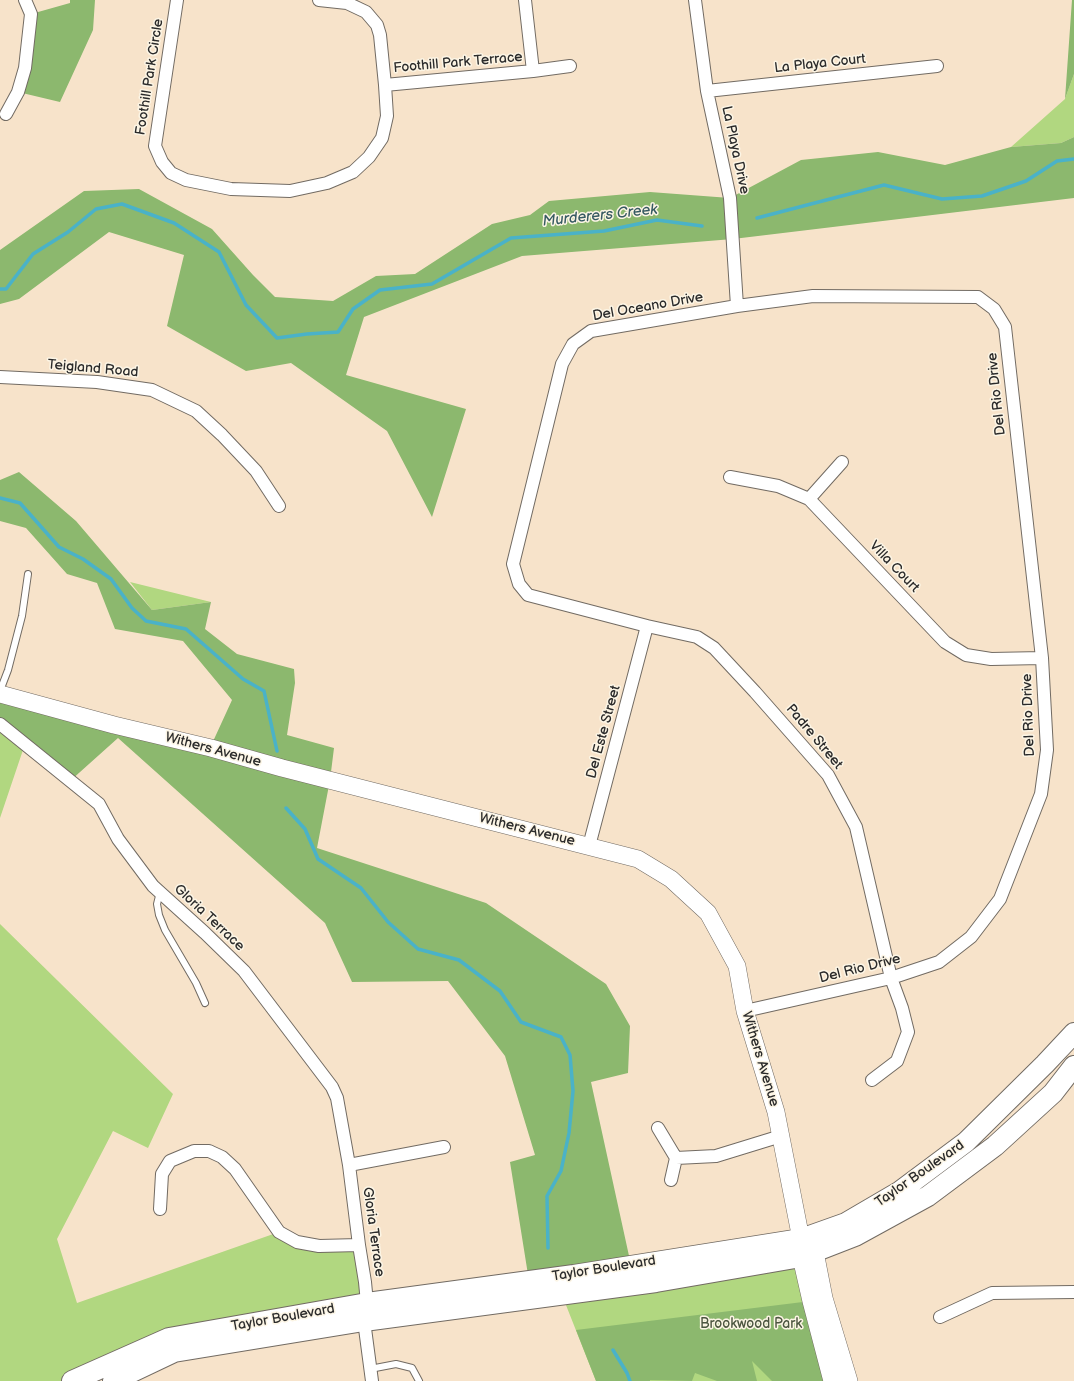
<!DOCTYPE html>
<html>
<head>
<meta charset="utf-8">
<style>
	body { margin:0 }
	canvas { display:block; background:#f7e3ca }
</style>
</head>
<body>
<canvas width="1074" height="1381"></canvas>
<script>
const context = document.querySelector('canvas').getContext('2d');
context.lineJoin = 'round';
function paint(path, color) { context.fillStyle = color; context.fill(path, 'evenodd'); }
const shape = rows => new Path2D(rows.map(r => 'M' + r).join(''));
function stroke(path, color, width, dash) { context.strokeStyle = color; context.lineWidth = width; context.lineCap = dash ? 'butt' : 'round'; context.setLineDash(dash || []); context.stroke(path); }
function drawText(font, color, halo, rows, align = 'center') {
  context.font = font + ' "Balsamiq Sans",sans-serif'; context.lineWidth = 3; context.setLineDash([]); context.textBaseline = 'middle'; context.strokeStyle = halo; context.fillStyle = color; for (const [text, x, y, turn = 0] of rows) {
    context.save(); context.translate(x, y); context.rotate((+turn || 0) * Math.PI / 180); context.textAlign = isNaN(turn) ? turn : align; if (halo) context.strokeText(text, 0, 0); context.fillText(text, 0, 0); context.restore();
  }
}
paint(shape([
	[1074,74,1074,137,1061,143,1011,147,1065,99],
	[130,582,211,602,152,610],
	[0,724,25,744,0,818],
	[0,924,173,1094,148,1148,113,1131,57,1239,77,1303,279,1232,297,1242,359,1245,367,1303,72,1381,0,1381],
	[801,1257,832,1381,596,1381,562,1295]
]), '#b1d780');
paint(shape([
	[70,0,95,0,93,30,60,102,18,92,31,14,70,3],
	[1072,0,1074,0,1074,74,1065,99],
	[1074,137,1074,198,733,239,522,256,364,317,346,375,466,409,432,517,387,431,291,363,246,371,167,326,184,255,109,232,19,299,0,304,0,250,84,191,139,189,212,229,253,275,275,297,333,301,376,276,415,274,492,224,530,215,549,201,650,192,730,198,801,160,878,152,945,165,1011,147,1061,143],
	[19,472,76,521,152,610,211,602,205,629,237,654,294,669,295,683,287,735,334,748,330,780,317,848,486,903,606,984,630,1026,628,1073,591,1082,631,1265,529,1281,510,1162,535,1155,505,1056,448,981,352,982,325,923,118,738,70,781,0,724,0,696,210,748,232,700,183,641,115,629,97,583,67,574,26,528,0,521,0,480],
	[811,1301,832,1381,772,1381,752,1361,757,1381,717,1381,695,1373,692,1381,650,1380,650,1381,596,1381,576,1330]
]), '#8cb86e');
stroke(shape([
	[757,218,884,185,942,199,982,196,1026,181,1057,161,1074,159],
	[0,289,6,289,33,254,68,232,96,209,122,204,174,223,219,252,246,305,277,338,307,334,338,332,353,309,380,290,432,284,511,238,604,231,657,220,702,226],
	[0,498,20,503,59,547,83,559,111,579,132,608,146,621,186,629,243,679,264,691,277,751],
	[286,808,305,829,318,859,361,888,388,922,418,949,459,960,500,991,521,1022,561,1037,570,1055,573,1091,569,1133,561,1171,547,1196,548,1248],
	[613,1350,627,1373,630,1381]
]), '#4ab2c8', 3.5);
const lane = shape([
	[0,691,8,670,22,616,28,574],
	[160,892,157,904,159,915,165,930,196,983,205,1003],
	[370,1369,396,1364,412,1368,419,1381]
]);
const street = shape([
	[177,0,155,146,162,162,171,173,186,180,231,189,290,191,327,183,353,172,369,157,382,138,387,116,385,85,380,35,377,25,366,12,347,3,319,0],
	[695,0,707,91,730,198,737,306],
	[533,71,570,66],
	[385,85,533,71,525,0],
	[707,91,937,66],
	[6,114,18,92,25,68,31,14,25,0],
	[0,377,97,382,152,390,196,411,222,435,256,471,279,506],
	[730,477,778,486,809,499,945,642,966,655,991,659,1042,658],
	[809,499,842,462],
	[0,724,99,804,118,839,153,886,205,933,244,971,332,1087,337,1098,349,1165,359,1245,365,1282,367,1303],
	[589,846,647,626],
	[745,1011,891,978,939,962,971,937,1000,899,1041,794,1047,750,1042,658,1005,327,994,309,978,297,813,296,737,306,591,331,573,344,562,364,513,564,519,584,528,595,647,626,697,637,714,648,755,692,828,775,856,827,891,978,902,1008,908,1032,897,1061,872,1080],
	[658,1128,676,1158,671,1180],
	[676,1158,716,1156,781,1136],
	[349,1165,444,1147],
	[160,1209,162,1174,170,1161,194,1151,209,1151,222,1157,235,1169,279,1232,297,1242,319,1246,359,1245],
	[940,1317,992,1293,1074,1292],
	[364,1321,372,1381]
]);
const secondary = shape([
	[0,694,114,725,211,748,282,768,638,859,671,879,708,913,737,966,745,1011,776,1112,801,1239],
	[832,1381,811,1301,801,1257,801,1239,815,1252,824,1298,849,1381]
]);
const primary = shape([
	[72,1381,169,1338,367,1303,574,1275,801,1239,846,1223,899,1192,966,1142,1045,1064,1074,1033],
	[113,1381,174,1352,364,1321,656,1282,801,1257,855,1236,928,1196,995,1146,1053,1093,1074,1066]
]);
stroke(lane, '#726b63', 8);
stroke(street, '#726b63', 14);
stroke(secondary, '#726b63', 18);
stroke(primary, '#726b63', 22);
stroke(lane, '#fff', 6);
stroke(street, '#fff', 12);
stroke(secondary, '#fff', 17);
stroke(primary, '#fff', 20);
drawText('14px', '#2b2b2b', '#fcf5e5', [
	["Foothill Park Terrace",458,63,-5],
	["La Playa Court",820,64,-6],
	["Foothill Park Circle",150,77,-81],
	["La Playa Drive",735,150,78],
	["Del Oceano Drive",648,307,-10],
	["Teigland Road",93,369,5],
	["Del Rio Drive",997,394,-96],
	["Villa Court",894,567,46],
	["Del Rio Drive",1029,715,-92],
	["Del Este Street",604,732,-75],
	["Padre Street",814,737,50],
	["Withers Avenue",213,750,15],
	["Withers Avenue",527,830,14],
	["Gloria Terrace",209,918,43],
	["Del Rio Drive",860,969,-14],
	["Withers Avenue",760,1059,73],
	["Taylor Boulevard",920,1174,-35],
	["Gloria Terrace",373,1232,82],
	["Taylor Boulevard",604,1269,-9],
	["Taylor Boulevard",283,1318,-10]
]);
drawText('14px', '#4c5640', '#fcf5e5', [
	["Brookwood Park",751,1324]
]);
drawText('italic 15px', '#365a62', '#fcf5e5', [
	["Murderers Creek",600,216,-6]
]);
</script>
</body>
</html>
